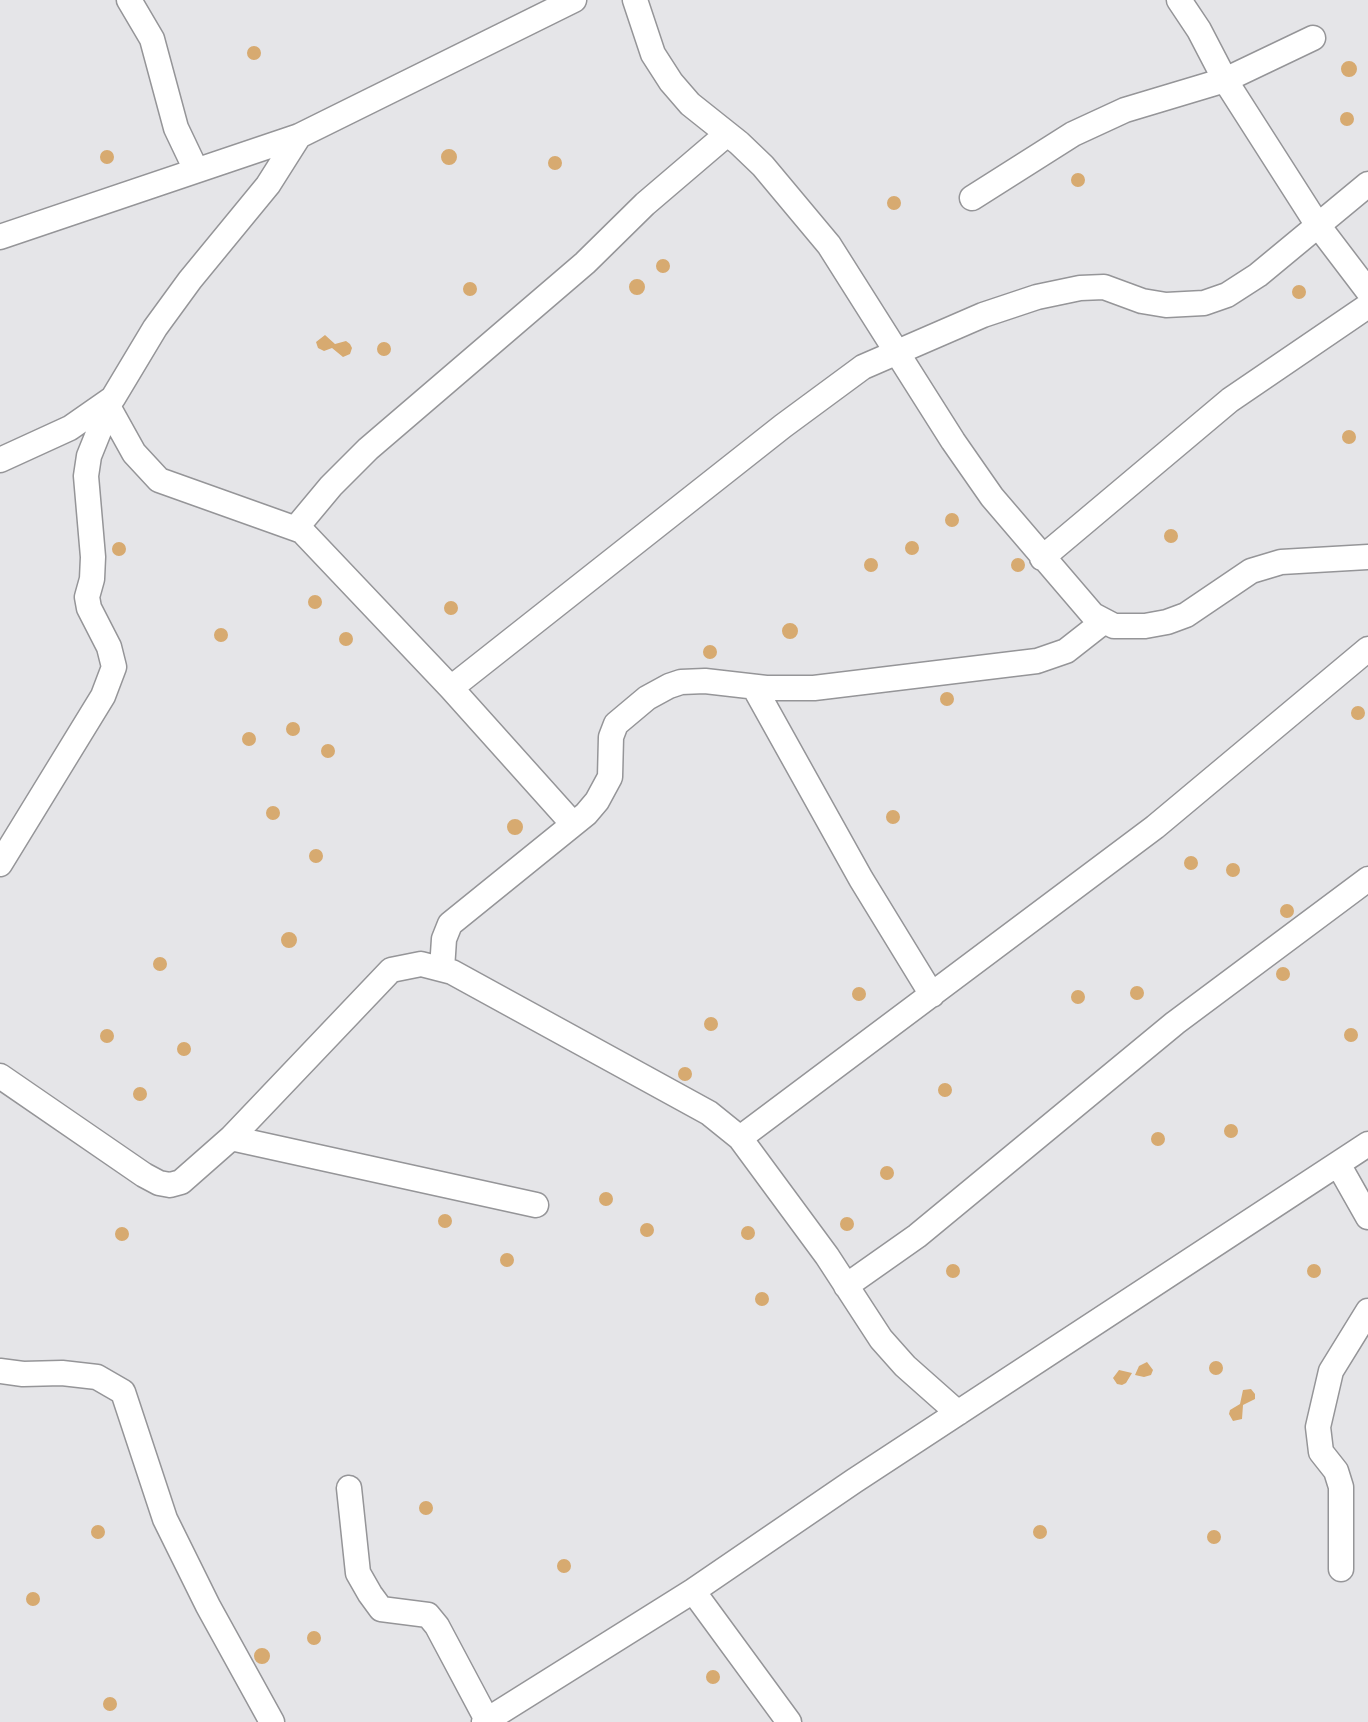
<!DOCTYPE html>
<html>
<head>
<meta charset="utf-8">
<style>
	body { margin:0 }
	canvas { display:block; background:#e5e5e8 }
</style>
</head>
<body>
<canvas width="1368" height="1722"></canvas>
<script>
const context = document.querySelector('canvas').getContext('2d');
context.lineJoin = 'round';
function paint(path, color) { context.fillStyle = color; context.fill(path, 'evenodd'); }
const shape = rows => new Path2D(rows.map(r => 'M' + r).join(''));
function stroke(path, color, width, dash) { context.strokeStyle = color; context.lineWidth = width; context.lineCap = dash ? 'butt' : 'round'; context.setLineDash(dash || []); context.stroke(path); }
paint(shape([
	'247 53a7 7 0 1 1 14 0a7 7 0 1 1-14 0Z',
	'1341 69a8 8 0 1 1 16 0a8 8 0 1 1-16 0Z',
	'1340 119a7 7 0 1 1 14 0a7 7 0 1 1-14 0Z',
	'441 157a8 8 0 1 1 16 0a8 8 0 1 1-16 0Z',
	'100 157a7 7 0 1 1 14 0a7 7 0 1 1-14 0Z',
	'548 163a7 7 0 1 1 14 0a7 7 0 1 1-14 0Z',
	'1071 180a7 7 0 1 1 14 0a7 7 0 1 1-14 0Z',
	'887 203a7 7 0 1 1 14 0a7 7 0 1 1-14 0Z',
	'656 266a7 7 0 1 1 14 0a7 7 0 1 1-14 0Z',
	'629 287a8 8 0 1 1 16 0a8 8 0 1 1-16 0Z',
	'463 289a7 7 0 1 1 14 0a7 7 0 1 1-14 0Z',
	'1292 292a7 7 0 1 1 14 0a7 7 0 1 1-14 0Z',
	[325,335,335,344,346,341,350,344,352,348,350,354,343,357,332,348,324,351,318,348,316,342],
	'377 349a7 7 0 1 1 14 0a7 7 0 1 1-14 0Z',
	'1342 437a7 7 0 1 1 14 0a7 7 0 1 1-14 0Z',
	'945 520a7 7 0 1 1 14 0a7 7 0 1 1-14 0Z',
	'1164 536a7 7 0 1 1 14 0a7 7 0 1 1-14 0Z',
	'905 548a7 7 0 1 1 14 0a7 7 0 1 1-14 0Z',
	'112 549a7 7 0 1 1 14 0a7 7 0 1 1-14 0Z',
	'864 565a7 7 0 1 1 14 0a7 7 0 1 1-14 0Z',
	'1011 565a7 7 0 1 1 14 0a7 7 0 1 1-14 0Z',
	'308 602a7 7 0 1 1 14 0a7 7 0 1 1-14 0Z',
	'444 608a7 7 0 1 1 14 0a7 7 0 1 1-14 0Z',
	'782 631a8 8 0 1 1 16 0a8 8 0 1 1-16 0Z',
	'214 635a7 7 0 1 1 14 0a7 7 0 1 1-14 0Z',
	'339 639a7 7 0 1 1 14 0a7 7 0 1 1-14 0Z',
	'703 652a7 7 0 1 1 14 0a7 7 0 1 1-14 0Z',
	'940 699a7 7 0 1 1 14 0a7 7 0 1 1-14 0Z',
	'1351 713a7 7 0 1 1 14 0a7 7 0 1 1-14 0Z',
	'286 729a7 7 0 1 1 14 0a7 7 0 1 1-14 0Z',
	'242 739a7 7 0 1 1 14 0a7 7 0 1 1-14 0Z',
	'321 751a7 7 0 1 1 14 0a7 7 0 1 1-14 0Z',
	'266 813a7 7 0 1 1 14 0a7 7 0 1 1-14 0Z',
	'886 817a7 7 0 1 1 14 0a7 7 0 1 1-14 0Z',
	'507 827a8 8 0 1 1 16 0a8 8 0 1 1-16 0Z',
	'309 856a7 7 0 1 1 14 0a7 7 0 1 1-14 0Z',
	'1184 863a7 7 0 1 1 14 0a7 7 0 1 1-14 0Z',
	'1226 870a7 7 0 1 1 14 0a7 7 0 1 1-14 0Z',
	'1280 911a7 7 0 1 1 14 0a7 7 0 1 1-14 0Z',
	'281 940a8 8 0 1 1 16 0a8 8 0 1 1-16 0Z',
	'153 964a7 7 0 1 1 14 0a7 7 0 1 1-14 0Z',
	'1276 974a7 7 0 1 1 14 0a7 7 0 1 1-14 0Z',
	'1130 993a7 7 0 1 1 14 0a7 7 0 1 1-14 0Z',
	'852 994a7 7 0 1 1 14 0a7 7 0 1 1-14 0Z',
	'1071 997a7 7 0 1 1 14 0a7 7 0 1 1-14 0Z',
	'704 1024a7 7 0 1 1 14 0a7 7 0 1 1-14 0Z',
	'1344 1035a7 7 0 1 1 14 0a7 7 0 1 1-14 0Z',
	'100 1036a7 7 0 1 1 14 0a7 7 0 1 1-14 0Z',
	'177 1049a7 7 0 1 1 14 0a7 7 0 1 1-14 0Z',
	'678 1074a7 7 0 1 1 14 0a7 7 0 1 1-14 0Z',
	'938 1090a7 7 0 1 1 14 0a7 7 0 1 1-14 0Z',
	'133 1094a7 7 0 1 1 14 0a7 7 0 1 1-14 0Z',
	'1224 1131a7 7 0 1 1 14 0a7 7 0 1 1-14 0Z',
	'1151 1139a7 7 0 1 1 14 0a7 7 0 1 1-14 0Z',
	'880 1173a7 7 0 1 1 14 0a7 7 0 1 1-14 0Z',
	'599 1199a7 7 0 1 1 14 0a7 7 0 1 1-14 0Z',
	'438 1221a7 7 0 1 1 14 0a7 7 0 1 1-14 0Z',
	'840 1224a7 7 0 1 1 14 0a7 7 0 1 1-14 0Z',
	'640 1230a7 7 0 1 1 14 0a7 7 0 1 1-14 0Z',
	'741 1233a7 7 0 1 1 14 0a7 7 0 1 1-14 0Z',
	'115 1234a7 7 0 1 1 14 0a7 7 0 1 1-14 0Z',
	'500 1260a7 7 0 1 1 14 0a7 7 0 1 1-14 0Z',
	'946 1271a7 7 0 1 1 14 0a7 7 0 1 1-14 0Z',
	'1307 1271a7 7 0 1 1 14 0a7 7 0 1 1-14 0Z',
	'755 1299a7 7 0 1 1 14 0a7 7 0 1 1-14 0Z',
	'1209 1368a7 7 0 1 1 14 0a7 7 0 1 1-14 0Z',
	[1147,1362,1153,1370,1151,1375,1144,1377,1135,1375,1139,1366],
	[1119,1370,1132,1373,1126,1383,1122,1385,1117,1384,1113,1378],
	[1251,1389,1255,1394,1255,1399,1243,1405,1242,1419,1233,1421,1229,1414,1230,1410,1240,1404,1243,1390],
	'419 1508a7 7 0 1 1 14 0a7 7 0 1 1-14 0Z',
	'1033 1532a7 7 0 1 1 14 0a7 7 0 1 1-14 0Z',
	'91 1532a7 7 0 1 1 14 0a7 7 0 1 1-14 0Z',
	'1207 1537a7 7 0 1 1 14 0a7 7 0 1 1-14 0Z',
	'557 1566a7 7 0 1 1 14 0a7 7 0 1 1-14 0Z',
	'26 1599a7 7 0 1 1 14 0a7 7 0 1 1-14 0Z',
	'307 1638a7 7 0 1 1 14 0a7 7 0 1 1-14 0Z',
	'254 1656a8 8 0 1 1 16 0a8 8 0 1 1-16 0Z',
	'706 1677a7 7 0 1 1 14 0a7 7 0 1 1-14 0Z',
	'103 1704a7 7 0 1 1 14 0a7 7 0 1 1-14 0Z'
]), '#d7aa70');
const minor = shape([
	[129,0,152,39,176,128,196,170],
	[635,0,653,54,671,82,690,104,739,143,763,166,829,245,953,441,992,497,1093,615,1114,626,1145,626,1167,622,1186,615,1251,571,1281,562,1368,557],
	[1179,0,1199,30,1225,80,1317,224,1368,291],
	[972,198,1073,134,1125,110,1225,80,1313,38],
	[0,237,299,136,574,0],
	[109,408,134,453,159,480,302,531,451,688,573,824],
	[0,460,70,428,113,398,155,328,190,280,268,185,299,136],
	[296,528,331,486,368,449,585,263,645,204,727,134],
	[1042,558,1230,400,1368,306],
	[754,687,861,879,932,995],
	[451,688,783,426,863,367,983,315,1037,297,1080,288,1104,287,1142,301,1166,305,1204,303,1227,295,1258,275,1368,184],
	[0,864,103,696,114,667,109,647,89,608,87,597,92,579,93,557,86,476,89,456,112,399],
	[442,969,444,939,450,924,586,814,597,801,610,777,611,737,616,724,647,698,669,686,681,682,705,681,766,688,814,688,1037,661,1066,651,1103,622],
	[0,1076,144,1175,159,1183,170,1185,181,1182,231,1138,391,970,421,964,452,972,709,1113,740,1138,827,1256,881,1339,905,1366,958,1413],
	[231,1138,536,1205],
	[740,1138,1155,827,1368,649],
	[1338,1164,1368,1217],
	[846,1286,917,1236,1175,1023,1368,879],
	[0,1371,23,1374,62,1373,97,1377,123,1392,165,1519,208,1606,272,1722],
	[349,1488,358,1573,370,1594,381,1609,428,1615,437,1626,487,1720],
	[1341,1569,1341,1487,1336,1471,1321,1452,1318,1427,1331,1371,1368,1311],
	[693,1591,789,1722],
	[484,1722,693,1591,854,1481,1368,1144]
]);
stroke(minor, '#959598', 27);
stroke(minor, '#fff', 24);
</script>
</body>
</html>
